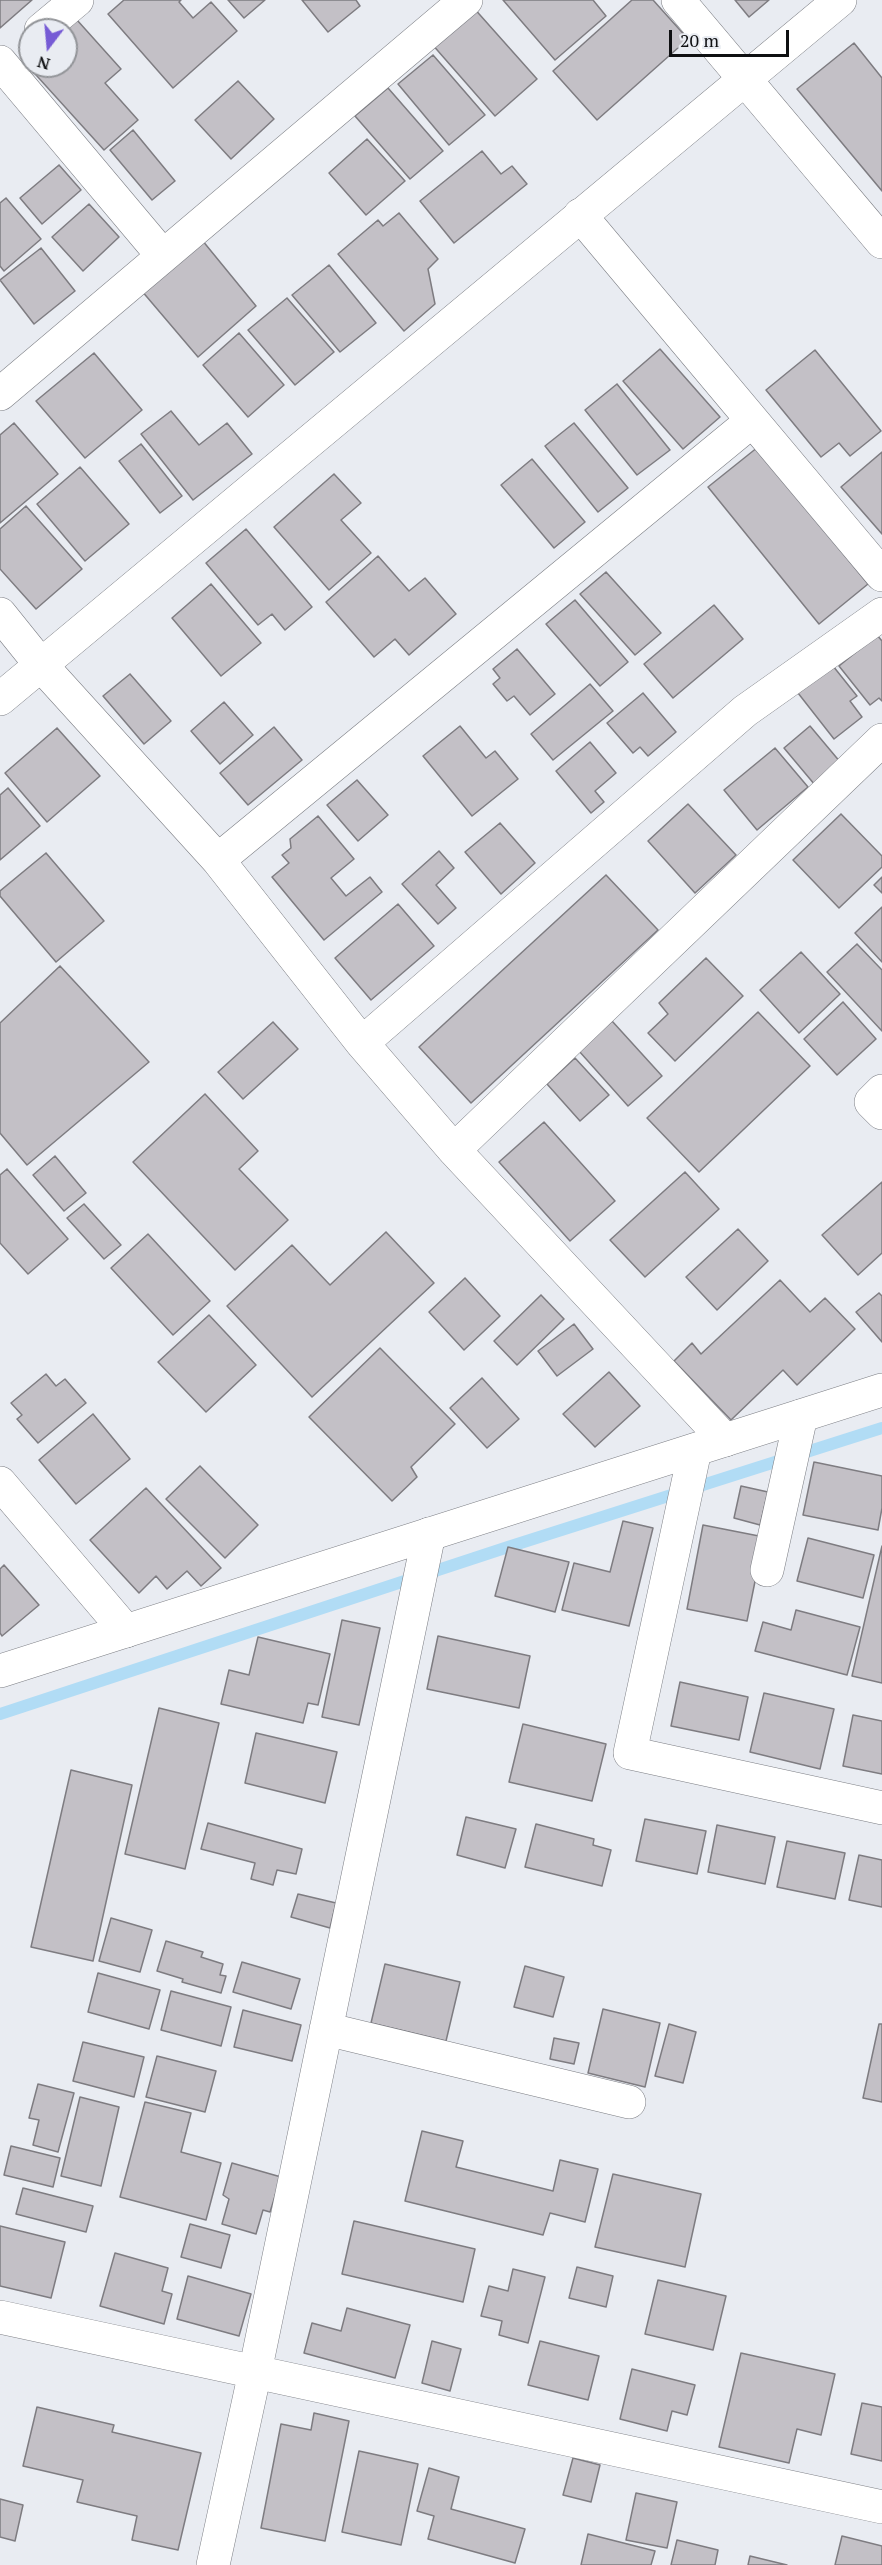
<!DOCTYPE html>
<html>
<head>
<meta charset="utf-8">
<style>
	body { margin:0 }
	#map { position:relative; width:882px; height:2565px; overflow:hidden; background:#e9ecf2; font-family:"PT Serif",serif }
	canvas { display:block }
	.north { position:absolute; left:18px; top:18px; width:60px; height:60px; box-sizing:border-box; background:#e9ecf2; border:2px solid #929498; border-radius:50%; rotate:196deg; font-size:16px; font-weight:700; line-height:24px; text-align:center; color:#0f1012 }
	.north::after { content:''; display:block; margin:auto; width:21px; height:27px; background:#765bd5; clip-path:polygon(50% 0,100% 100%,50% 72%,0 100%) }
	.scale { position:absolute; left:669px; top:30px; width:120px; height:27px; box-sizing:border-box; border:3px solid #0f1012; border-top:0; padding-left:8px; font-size:18px; line-height:21px; white-space:nowrap; color:#0f1012; -webkit-text-stroke:4px #e9ecf2; paint-order:stroke }
</style>
</head>
<body>
<div id="map">
<canvas width="882" height="2565"></canvas>
<div class="north">N</div>
<div class="scale">20 m</div>
</div>
<script>
const context = document.querySelector('canvas').getContext('2d');
context.lineJoin = 'round';
const shape = rows => new Path2D(rows.map(r => 'M' + r).join(''));
function stroke(path, color, width, dash) { context.strokeStyle = color; context.lineWidth = width; context.lineCap = dash ? 'butt' : 'round'; context.setLineDash(dash || []); context.stroke(path); }
function paint(path, color) { context.fillStyle = color; context.fill(path, 'evenodd'); }
stroke(shape([
	[0,1714,508,1547,882,1428]
]), '#b1dcf5', 12);
const building = shape([
	[0,0,32,0,0,28,0,0],
	[124,0,181,0,179,2,193,18,211,2,237,31,173,88,108,14,124,0],
	[228,0,265,0,244,18,228,0],
	[302,0,356,0,360,6,328,32,302,0],
	[503,0,593,0,606,16,555,60,503,0],
	[632,0,653,0,688,39,597,120,553,71,632,0],
	[735,0,769,0,749,17,735,0],
	[472,6,537,79,495,116,431,43,472,6],
	[77,20,121,69,105,83,138,120,104,150,27,65,30,62,30,66,66,66,66,30,77,20],
	[854,43,882,78,882,191,797,89,854,43],
	[433,55,485,115,449,145,398,84,433,55],
	[238,81,274,119,231,159,195,120,238,81],
	[388,88,443,151,410,179,355,116,388,88],
	[133,130,175,181,152,200,110,150,133,130],
	[367,139,405,181,366,215,329,173,367,139],
	[482,151,501,174,512,166,527,184,454,243,420,201,482,151],
	[59,165,81,190,42,224,20,198,59,165],
	[6,198,41,239,4,271,0,266,0,203,6,198],
	[89,204,119,237,83,271,52,237,89,204],
	[399,213,438,259,428,269,435,304,404,331,338,254,378,220,383,226,399,213],
	[202,240,256,306,198,357,141,290,202,240],
	[41,248,75,291,34,324,0,280,41,248],
	[329,265,376,323,340,352,292,295,329,265],
	[287,298,334,352,295,385,248,330,287,298],
	[239,333,284,385,248,417,203,365,239,333],
	[660,349,720,417,683,449,623,381,660,349],
	[815,350,881,431,850,456,839,443,821,457,766,390,815,350],
	[94,353,142,410,85,458,36,401,94,353],
	[617,384,670,450,637,475,585,410,617,384],
	[171,411,199,445,227,423,252,454,193,500,141,434,171,411],
	[14,423,58,474,0,523,0,435,14,423],
	[574,423,628,488,598,512,545,446,574,423],
	[141,444,182,496,160,513,119,461,141,444],
	[758,447,868,584,819,624,708,487,758,447],
	[882,452,882,534,841,487,882,452],
	[532,459,585,522,554,548,501,485,532,459],
	[80,467,129,524,85,561,37,504,80,467],
	[334,474,361,503,341,520,371,553,329,590,274,527,334,474],
	[26,506,82,569,36,609,0,569,0,529,26,506],
	[246,529,312,607,285,630,272,614,258,625,206,563,246,529],
	[378,556,409,591,425,578,456,614,409,655,395,639,374,657,326,602,378,556],
	[606,572,661,633,635,655,580,594,606,572],
	[211,584,261,643,221,676,172,618,211,584],
	[575,600,628,662,600,686,546,624,575,600],
	[714,605,743,639,673,698,644,664,714,605],
	[877,635,882,641,882,701,879,698,870,705,839,666,877,635],
	[517,649,555,694,530,715,514,696,507,701,493,684,500,678,493,669,517,649],
	[833,666,857,696,850,701,862,717,834,739,798,693,833,666],
	[130,674,171,721,144,744,103,696,130,674],
	[590,684,613,711,553,760,531,734,590,684],
	[643,693,676,732,648,756,640,747,633,753,607,723,643,693],
	[224,702,253,735,220,764,191,731,224,702],
	[460,726,486,758,495,751,518,779,472,816,423,756,460,726],
	[810,726,841,763,815,785,784,748,810,726],
	[274,727,302,760,248,805,220,773,274,727],
	[57,728,100,776,47,822,5,773,57,728],
	[590,742,616,773,595,791,604,802,591,813,556,771,590,742],
	[775,748,808,787,757,830,724,790,775,748],
	[357,780,388,815,358,841,327,805,357,780],
	[8,788,40,826,0,860,0,795,8,788],
	[688,804,736,855,695,893,648,841,688,804],
	[841,814,882,856,882,867,839,908,793,860,841,814],
	[318,816,354,859,331,878,346,896,370,877,382,892,324,940,272,877,289,863,282,855,291,848,290,839,318,816],
	[500,823,535,863,501,894,465,852,500,823],
	[439,851,454,868,436,885,456,908,438,924,402,884,439,851],
	[46,853,104,921,56,962,0,896,0,891,46,853],
	[606,875,658,930,471,1103,419,1047,606,875],
	[882,877,882,893,874,885,882,877],
	[398,904,434,946,371,1000,335,958,398,904],
	[882,907,882,962,855,933,882,907],
	[857,944,882,970,882,1031,827,972,857,944],
	[801,952,840,994,799,1033,760,990,801,952],
	[706,958,743,996,675,1061,648,1033,668,1014,659,1003,706,958],
	[60,966,149,1062,27,1165,0,1133,0,1023,60,966],
	[843,1002,876,1039,837,1075,804,1039,843,1002],
	[758,1012,810,1066,699,1172,647,1118,758,1012],
	[612,1021,662,1076,628,1106,579,1051,612,1021],
	[273,1022,298,1049,243,1099,218,1072,273,1022],
	[575,1058,609,1095,580,1121,547,1084,575,1058],
	[205,1094,258,1151,239,1169,288,1220,235,1270,133,1162,205,1094],
	[544,1122,615,1201,570,1241,499,1162,544,1122],
	[55,1156,86,1193,64,1211,33,1175,55,1156],
	[7,1169,68,1239,28,1274,0,1243,0,1175,7,1169],
	[685,1172,719,1209,645,1277,610,1240,685,1172],
	[882,1182,882,1253,858,1275,822,1235,882,1182],
	[84,1204,121,1245,104,1259,67,1218,84,1204],
	[738,1229,768,1261,717,1310,686,1277,738,1229],
	[386,1232,434,1283,312,1397,227,1306,292,1245,330,1285,386,1232],
	[148,1234,210,1301,173,1335,111,1268,148,1234],
	[465,1278,500,1316,464,1350,429,1312,465,1278],
	[780,1280,810,1312,825,1298,855,1329,797,1385,783,1370,731,1420,674,1361,692,1343,701,1354,780,1280],
	[879,1293,882,1296,882,1342,856,1312,879,1293],
	[541,1295,564,1319,517,1365,494,1341,541,1295],
	[209,1315,256,1365,206,1412,158,1362,209,1315],
	[574,1324,593,1349,557,1376,538,1351,574,1324],
	[380,1348,455,1424,411,1467,417,1477,392,1501,309,1417,380,1348],
	[609,1372,640,1406,595,1447,563,1414,609,1372],
	[46,1374,56,1386,65,1379,86,1403,38,1443,17,1419,22,1415,11,1403,46,1374],
	[482,1378,519,1419,487,1448,450,1408,482,1378],
	[93,1414,130,1459,76,1504,39,1460,93,1414],
	[814,1462,882,1476,882,1508,878,1530,803,1515,814,1462],
	[200,1466,258,1525,225,1558,166,1499,200,1466],
	[741,1486,768,1492,760,1525,734,1518,741,1486],
	[146,1488,221,1568,201,1586,187,1571,167,1589,156,1576,139,1593,90,1540,146,1488],
	[623,1521,653,1528,629,1626,562,1610,574,1563,610,1572,623,1521],
	[703,1525,764,1537,747,1621,687,1609,703,1525],
	[808,1538,874,1555,863,1598,797,1581,808,1538],
	[882,1546,882,1683,852,1676,882,1546],
	[508,1547,569,1562,555,1612,495,1596,508,1547],
	[4,1565,39,1605,2,1636,0,1633,0,1569,4,1565],
	[796,1610,860,1627,847,1675,755,1651,763,1622,791,1630,796,1610],
	[342,1620,380,1628,359,1725,322,1717,342,1620],
	[438,1636,530,1656,519,1708,427,1689,438,1636],
	[258,1637,330,1654,318,1705,308,1703,303,1723,221,1704,229,1670,249,1675,258,1637],
	[680,1682,748,1697,739,1740,671,1726,680,1682],
	[764,1693,834,1709,820,1769,750,1752,764,1693],
	[159,1708,219,1723,185,1869,125,1854,159,1708],
	[853,1715,882,1721,882,1774,843,1766,853,1715],
	[523,1724,606,1744,592,1801,509,1782,523,1724],
	[256,1733,337,1752,325,1803,245,1783,256,1733],
	[71,1770,132,1785,93,1961,31,1947,71,1770],
	[466,1817,516,1829,505,1868,457,1855,466,1817],
	[645,1819,706,1831,697,1874,636,1861,645,1819],
	[208,1823,302,1849,296,1874,277,1870,273,1885,251,1879,255,1863,201,1849,208,1823],
	[536,1824,594,1839,593,1845,611,1850,602,1886,525,1867,536,1824],
	[717,1825,775,1837,765,1884,708,1872,717,1825],
	[787,1841,845,1853,835,1899,777,1887,787,1841],
	[859,1855,882,1860,882,1907,849,1900,859,1855],
	[298,1894,336,1903,330,1928,291,1917,298,1894],
	[111,1918,152,1930,140,1972,99,1961,111,1918],
	[166,1941,203,1952,201,1957,223,1964,220,1975,226,1976,221,1993,182,1982,183,1979,157,1971,166,1941],
	[242,1962,300,1979,291,2009,233,1992,242,1962],
	[385,1964,460,1982,446,2041,371,2023,385,1964],
	[525,1966,564,1977,553,2017,514,2007,525,1966],
	[98,1973,160,1990,149,2029,88,2012,98,1973],
	[171,1991,231,2007,221,2046,161,2030,171,1991],
	[603,2009,660,2023,645,2087,588,2073,603,2009],
	[243,2010,301,2025,292,2061,234,2047,243,2010],
	[669,2024,696,2032,683,2083,655,2076,669,2024],
	[879,2024,882,2024,882,2102,863,2098,879,2024],
	[554,2038,579,2043,574,2064,550,2059,554,2038],
	[83,2042,144,2057,134,2097,73,2081,83,2042],
	[157,2056,216,2071,205,2112,146,2097,157,2056],
	[38,2084,74,2093,58,2152,33,2145,39,2120,29,2118,38,2084],
	[80,2097,119,2107,101,2186,61,2176,80,2097],
	[145,2102,191,2113,181,2152,221,2163,206,2220,120,2197,145,2102],
	[422,2131,463,2141,456,2167,553,2191,560,2160,598,2169,585,2222,550,2213,543,2235,405,2201,422,2131],
	[11,2146,60,2158,53,2187,4,2175,11,2146],
	[232,2163,281,2177,270,2212,263,2210,256,2234,222,2224,229,2199,223,2195,232,2163],
	[613,2174,701,2194,685,2267,595,2247,613,2174],
	[23,2188,93,2206,86,2232,16,2214,23,2188],
	[354,2221,475,2249,463,2302,342,2274,354,2221],
	[190,2224,230,2235,221,2268,181,2257,190,2224],
	[0,2226,65,2242,51,2298,0,2286,0,2226],
	[115,2253,168,2268,162,2291,172,2294,164,2324,100,2306,115,2253],
	[577,2267,613,2276,606,2307,569,2298,577,2267],
	[513,2269,545,2277,528,2343,499,2335,502,2321,481,2316,489,2286,508,2291,513,2269],
	[188,2276,251,2294,239,2336,177,2319,188,2276],
	[658,2280,726,2296,713,2350,645,2334,658,2280],
	[347,2308,410,2325,395,2378,304,2353,312,2323,341,2331,347,2308],
	[432,2341,461,2349,450,2391,422,2383,432,2341],
	[540,2341,599,2356,588,2400,528,2385,540,2341],
	[741,2353,835,2374,821,2435,797,2429,789,2463,719,2447,741,2353],
	[632,2369,695,2385,687,2415,672,2411,667,2431,620,2419,632,2369],
	[862,2403,882,2407,882,2461,851,2454,862,2403],
	[37,2407,114,2425,112,2432,201,2453,178,2550,132,2540,137,2516,77,2502,83,2480,23,2466,37,2407],
	[314,2413,349,2421,325,2541,261,2528,281,2424,311,2430,314,2413],
	[359,2451,418,2464,401,2545,342,2532,359,2451],
	[573,2458,600,2465,591,2502,563,2495,573,2458],
	[429,2468,459,2477,451,2509,525,2529,515,2563,428,2539,434,2516,417,2511,429,2468],
	[636,2493,677,2502,667,2548,626,2540,636,2493],
	[0,2499,23,2505,15,2541,0,2537,0,2499],
	[588,2534,655,2551,651,2565,581,2565,588,2534],
	[842,2536,882,2546,882,2565,835,2565,842,2536],
	[677,2540,718,2550,715,2565,671,2565,677,2540],
	[750,2556,787,2565,748,2565,750,2556]
]);
paint(building, '#c3c0c6');
stroke(building, '#7e7c81', 1.5);
const minor = shape([
	[678,0,882,242],
	[41,30,77,0],
	[0,62,163,256],
	[580,215,882,575],
	[0,394,466,0],
	[0,614,41,665,218,860,362,1043,454,1150,725,1440],
	[218,860,752,421],
	[362,1043,745,711,882,614],
	[882,1091,871,1102,882,1113],
	[454,1150,882,740],
	[695,1450,630,1753,882,1808],
	[0,1483,126,1631],
	[767,1570,801,1416],
	[326,2029,629,2102],
	[0,2317,882,2507],
	[213,2565,255,2372,429,1534]
]);
const tertiary = shape([
	[0,699,840,0],
	[0,1671,882,1390]
]);
stroke(minor, '#7c7e84', 34);
stroke(tertiary, '#7c7e84', 34);
stroke(minor, '#fff', 33);
stroke(tertiary, '#fff', 33);
</script>
</body>
</html>
